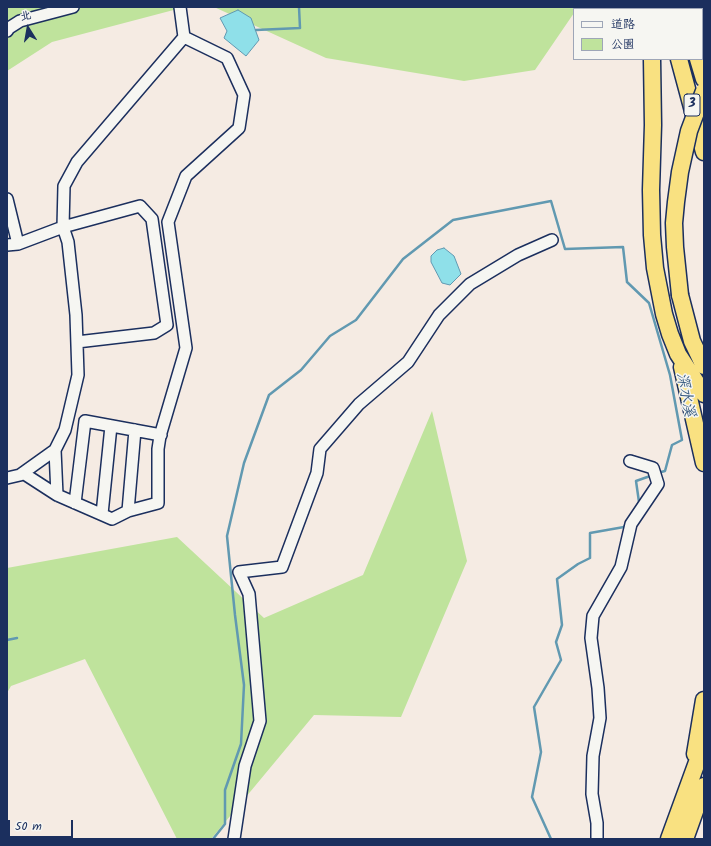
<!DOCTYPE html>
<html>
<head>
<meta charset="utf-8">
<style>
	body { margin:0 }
	#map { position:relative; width:711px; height:846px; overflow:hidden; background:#f5ebe3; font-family:Kalam,"LXGW WenKai TC",sans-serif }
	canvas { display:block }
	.frame { position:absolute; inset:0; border:8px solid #1b2f5e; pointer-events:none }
	.legend { position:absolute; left:573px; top:8px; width:130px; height:52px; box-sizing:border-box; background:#f6f6f2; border:1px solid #9ea6b7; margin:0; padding:5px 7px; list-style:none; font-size:12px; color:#1b2f5e }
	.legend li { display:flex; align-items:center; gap:8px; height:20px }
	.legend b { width:20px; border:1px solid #9ea6b7 }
	.north { position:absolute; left:8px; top:8px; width:40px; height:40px; -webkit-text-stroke:3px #f6f6f2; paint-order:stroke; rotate:349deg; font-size:11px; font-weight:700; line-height:16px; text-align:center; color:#1b2f5e }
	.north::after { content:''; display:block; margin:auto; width:14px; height:18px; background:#1b2f5e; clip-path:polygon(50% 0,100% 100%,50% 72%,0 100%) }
	.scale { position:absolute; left:8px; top:820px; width:65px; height:18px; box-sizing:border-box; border:2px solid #1b2f5e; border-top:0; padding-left:5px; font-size:12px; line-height:14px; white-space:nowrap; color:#1b2f5e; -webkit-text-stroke:3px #f6f6f2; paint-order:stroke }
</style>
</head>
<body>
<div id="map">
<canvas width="711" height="846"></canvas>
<div class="frame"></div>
<ul class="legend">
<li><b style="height:5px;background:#f6f6f2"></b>道路</li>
<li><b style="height:11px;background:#bfe39c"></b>公園</li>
</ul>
<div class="north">北</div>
<div class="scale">50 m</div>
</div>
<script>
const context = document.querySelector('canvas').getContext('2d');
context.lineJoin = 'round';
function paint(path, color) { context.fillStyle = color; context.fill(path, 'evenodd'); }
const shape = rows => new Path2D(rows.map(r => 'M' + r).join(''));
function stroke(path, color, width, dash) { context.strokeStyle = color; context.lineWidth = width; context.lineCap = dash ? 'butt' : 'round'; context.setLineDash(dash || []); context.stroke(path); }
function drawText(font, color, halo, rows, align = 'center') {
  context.font = font + ' Kalam,"LXGW WenKai TC",sans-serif'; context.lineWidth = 3; context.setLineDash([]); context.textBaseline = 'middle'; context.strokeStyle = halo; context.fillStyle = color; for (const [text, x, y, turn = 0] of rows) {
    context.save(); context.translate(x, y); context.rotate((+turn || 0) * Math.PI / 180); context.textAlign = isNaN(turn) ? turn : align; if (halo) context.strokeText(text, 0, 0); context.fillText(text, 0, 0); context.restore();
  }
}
paint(shape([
	[7,7,185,7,52,42,7,71],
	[214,7,578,7,577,9,574,9,574,13,535,70,464,81,326,58],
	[432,411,467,561,401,717,314,715,211,839,177,839,85,659,11,686,7,693,7,568,177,537,264,618,363,575]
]), '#bfe39c');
const water = shape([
	[238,10,251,18,259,40,246,56,224,38,227,31,220,18,238,10],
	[444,248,454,256,461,274,450,285,442,283,431,262,431,256,437,250,444,248]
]);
paint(water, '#8fe0e9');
stroke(water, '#6199b1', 1);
stroke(shape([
	[256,30,300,28,299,7],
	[635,509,639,502,636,481,653,475],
	[7,640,17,638],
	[213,839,225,824,225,790,241,744,244,685,235,615,227,536,244,463,269,395,301,370,330,336,356,320,403,259,453,220,551,201,565,249,623,247,627,282,649,303,670,375,682,440,672,445,665,471,657,473],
	[551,839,532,797,541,752,534,707,561,660,556,642,562,625,557,579,578,564,590,558,590,533,624,527,626,523]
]), '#6199b1', 2.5);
const minor = shape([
	[7,31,9,28,20,21,73,7],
	[7,199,18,244],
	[7,245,18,244,63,227,64,186,77,162,184,37],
	[55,450,57,495],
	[23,473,57,495,112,519,128,511,158,503,158,449,160,436,186,348,168,222,186,176,239,128,244,95,227,58,184,37,180,7],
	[7,478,20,475,55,450,65,430,78,375,76,315,68,242,63,227,140,206,152,219,167,325,154,333,77,342],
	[75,503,85,421,161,435],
	[128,511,135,430],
	[102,514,111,426],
	[234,839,245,766,260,721,249,594,239,572,282,567,317,473,320,449,359,404,408,362,439,315,470,284,518,255,552,240],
	[597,839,597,823,592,794,593,756,600,718,598,688,591,638,593,616,621,567,631,524,658,484,653,468,630,461]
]);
const highway = shape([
	[650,7,650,9],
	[667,7,667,9],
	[686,7,686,9],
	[652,59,653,125,651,190,652,235,655,268,664,314,670,334,678,354,704,394],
	[679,59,704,152],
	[698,59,704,79],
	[680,295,692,341,704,366],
	[682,367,704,463],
	[695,754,704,700],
	[669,839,704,743],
	[685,839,704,786]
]);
stroke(minor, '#1b2f5e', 14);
stroke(highway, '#1b2f5e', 19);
stroke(minor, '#f6f6f2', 11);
stroke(highway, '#f9e181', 16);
const highwayBridge = shape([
	[680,295,675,247,674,223,676,202,680,172,689,131,704,91]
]);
stroke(highwayBridge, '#1b2f5e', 19, []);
stroke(highwayBridge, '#f9e181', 16);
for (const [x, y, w] of [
	[692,105,16]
]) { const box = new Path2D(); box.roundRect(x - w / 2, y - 11, w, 22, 3); context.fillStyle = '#f6f6f2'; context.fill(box); stroke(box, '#1b2f5e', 1); }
drawText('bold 13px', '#1b2f5e', null, [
	["3",692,105]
]);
drawText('italic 15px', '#385b81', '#f6f6f2', [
	["深水溪",684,395,79]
]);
</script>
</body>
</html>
